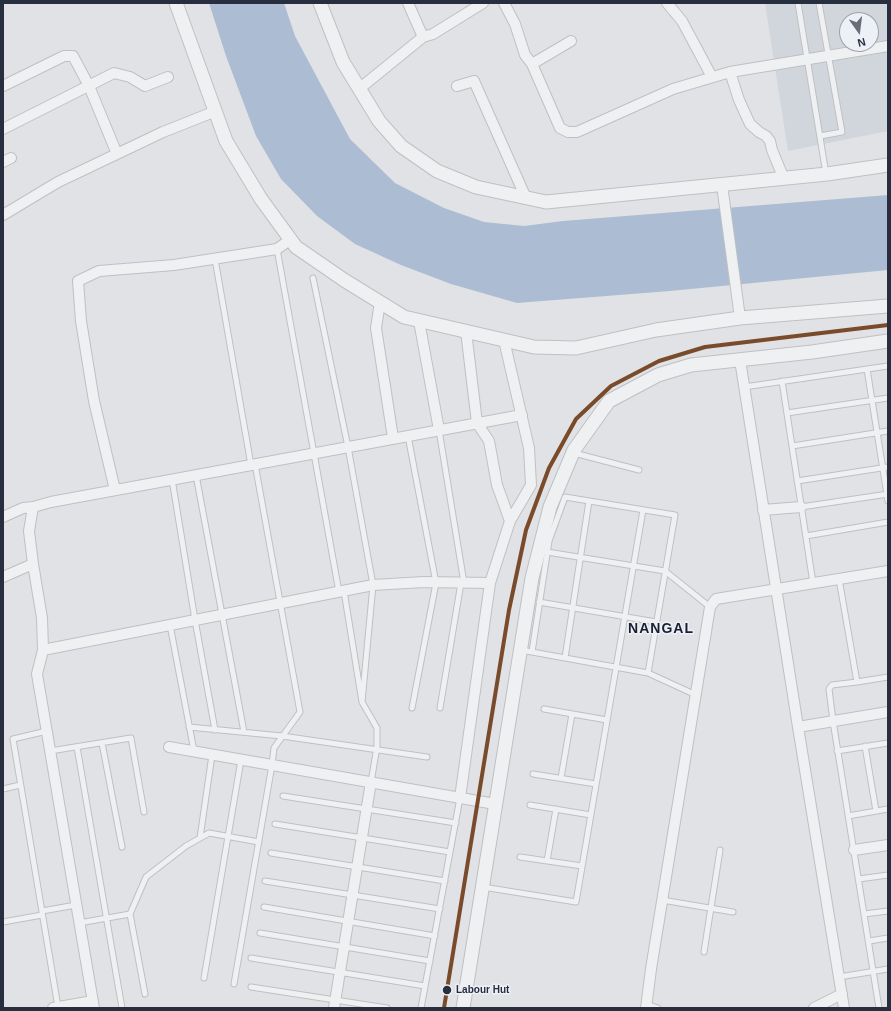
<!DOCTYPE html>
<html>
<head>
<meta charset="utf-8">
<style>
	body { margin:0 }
	#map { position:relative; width:891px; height:1011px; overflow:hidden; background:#e0e2e5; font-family:Arial,sans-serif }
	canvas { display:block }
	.frame { position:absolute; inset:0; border:4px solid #262e3f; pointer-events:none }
	.north { position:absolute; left:839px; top:12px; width:40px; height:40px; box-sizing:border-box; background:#edf0f6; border:1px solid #9da2ad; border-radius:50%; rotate:166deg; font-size:11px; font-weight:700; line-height:16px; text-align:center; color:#262e3f }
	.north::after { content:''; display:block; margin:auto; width:14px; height:18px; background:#676d79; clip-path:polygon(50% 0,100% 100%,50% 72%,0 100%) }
</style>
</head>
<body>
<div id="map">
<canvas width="891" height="1011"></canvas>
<div class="frame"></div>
<div class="north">N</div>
</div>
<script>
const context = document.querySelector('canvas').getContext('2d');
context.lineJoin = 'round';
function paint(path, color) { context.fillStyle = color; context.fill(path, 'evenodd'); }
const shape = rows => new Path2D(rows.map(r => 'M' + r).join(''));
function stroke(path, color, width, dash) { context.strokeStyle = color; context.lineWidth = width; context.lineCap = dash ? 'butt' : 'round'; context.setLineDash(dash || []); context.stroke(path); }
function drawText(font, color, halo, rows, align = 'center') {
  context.font = font + ' Arial,sans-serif'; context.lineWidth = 3; context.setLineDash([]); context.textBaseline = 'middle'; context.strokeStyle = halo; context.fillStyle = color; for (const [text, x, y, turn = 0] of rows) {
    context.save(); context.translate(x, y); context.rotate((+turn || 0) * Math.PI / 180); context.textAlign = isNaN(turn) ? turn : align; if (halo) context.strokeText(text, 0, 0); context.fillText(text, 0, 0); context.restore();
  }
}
paint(shape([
	[765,3,888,3,888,131,788,151],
	[847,20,871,20,871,44,847,44]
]), '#d1d5dc');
paint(shape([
	[209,3,284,3,295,36,350,139,395,183,444,208,484,222,524,226,563,221,888,195,888,270,670,291,517,303,451,284,401,265,355,244,317,216,281,179,256,136,226,56]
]), '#acbdd3');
const service = shape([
	[798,3,826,174],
	[819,3,842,132,820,136],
	[277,249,339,592],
	[215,259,251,465],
	[313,278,348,447,373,585,362,702],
	[867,369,888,501],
	[782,381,813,583],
	[744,387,888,366],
	[787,413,888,398],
	[439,430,464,583],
	[408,436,436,583,412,708],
	[792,446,888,431],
	[574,453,639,470],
	[196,475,244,732],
	[172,479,195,620,215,730],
	[797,481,888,467],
	[801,507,888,494],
	[806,536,888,522],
	[547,552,665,571,710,607],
	[839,579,857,682,832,685,829,689,833,721,879,1008],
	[344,591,362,702,377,728,377,747,371,782],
	[539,602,656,622],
	[170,625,194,751],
	[521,650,648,673,696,695],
	[532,652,549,541,565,497,675,515,648,673],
	[565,658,589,501],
	[857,682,888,677],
	[440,708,461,583],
	[544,709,607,720],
	[189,727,282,736,427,757],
	[47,731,13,739,58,1007],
	[102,743,122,847],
	[865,746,876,811],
	[77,747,122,1008],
	[50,751,131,738,144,812],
	[837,751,888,743],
	[533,774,596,784],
	[561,778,572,714],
	[3,789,20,785],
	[283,796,456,823],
	[530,805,591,815],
	[848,816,888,809],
	[275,824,450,852],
	[200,838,212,755],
	[271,853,445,881],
	[520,857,582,866],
	[547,861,556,809],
	[859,879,888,875],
	[265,881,440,909],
	[483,887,576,902,643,510],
	[662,900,733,912],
	[264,907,435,936],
	[42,911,76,905],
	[130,914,145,994],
	[864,914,888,911],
	[3,922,42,915],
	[79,923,130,914,146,877,186,846,209,833,259,842],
	[260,933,430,961],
	[869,941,888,938],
	[704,952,720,850],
	[251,958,425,986],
	[839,977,888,969],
	[204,978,241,760],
	[234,984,272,765,274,748,300,712,255,464],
	[251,987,387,1008],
	[646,1004,658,1008],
	[421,1008,460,798]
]);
const minor = shape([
	[408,3,423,37],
	[504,3,515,24,525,55,532,64,560,128,568,132,577,132,673,89,730,72,888,46],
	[667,3,682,21,712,77],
	[532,64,571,41],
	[730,72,739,100,750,124,759,132,766,136,770,141,772,150,784,179],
	[3,86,64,56,73,56,89,86,117,154],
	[457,86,474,81,526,198],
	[359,89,423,37,433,34,483,3],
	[3,129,114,73,130,77,145,86,168,77],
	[3,162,11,158],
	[722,185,740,318],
	[3,215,58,182,163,132,216,111],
	[380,302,376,328,393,438],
	[419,321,439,430],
	[466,331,477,423,489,441,497,485,510,521],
	[740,360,798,727,844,1008],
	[115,490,94,401,81,321,78,281,99,271,174,265,277,249,291,239],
	[763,510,801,507],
	[3,517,23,508,33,507],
	[3,577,33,564],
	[43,650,373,585,424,582,490,583],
	[798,727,888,712],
	[169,747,495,804],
	[460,798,490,583,510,521,531,485,529,448,504,340],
	[854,850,888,845],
	[53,1008,93,1001],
	[94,1008,37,674,43,650,42,618,33,564,29,531,33,507,51,502,522,415],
	[334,1008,371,782],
	[646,1008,651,969,710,607,716,599,888,571],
	[814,1008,842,994]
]);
const tertiary = shape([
	[176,3,226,141,261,199,296,247,344,280,404,317,534,347,576,348,656,330,740,318,888,306],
	[320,3,343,62,379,121,401,146,437,171,476,187,546,202,827,174,888,165],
	[463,1008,532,578,550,507,574,450,609,401,658,375,691,365,812,352,888,341]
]);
stroke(service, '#bec0c3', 7);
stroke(minor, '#bec0c3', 12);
stroke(tertiary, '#bec0c3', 15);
stroke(service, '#eff0f2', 5);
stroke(minor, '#eff0f2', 10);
stroke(tertiary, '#eff0f2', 13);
stroke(shape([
	[444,1008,509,610,526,530,549,468,576,419,611,386,659,361,705,347,888,325]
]), '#7a4b2a', 4);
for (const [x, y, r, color] of [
	[447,990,5,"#262e3f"]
]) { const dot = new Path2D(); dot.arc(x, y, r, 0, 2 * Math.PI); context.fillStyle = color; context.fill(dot); stroke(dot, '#edf0f6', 1.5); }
drawText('bold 10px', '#262e3f', '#edf0f6', [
	["Labour Hut",456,990]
], 'left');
context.letterSpacing = '1px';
drawText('bold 14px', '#181f30', '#edf0f6', [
	["NANGAL",661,629]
]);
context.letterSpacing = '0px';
</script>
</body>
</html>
